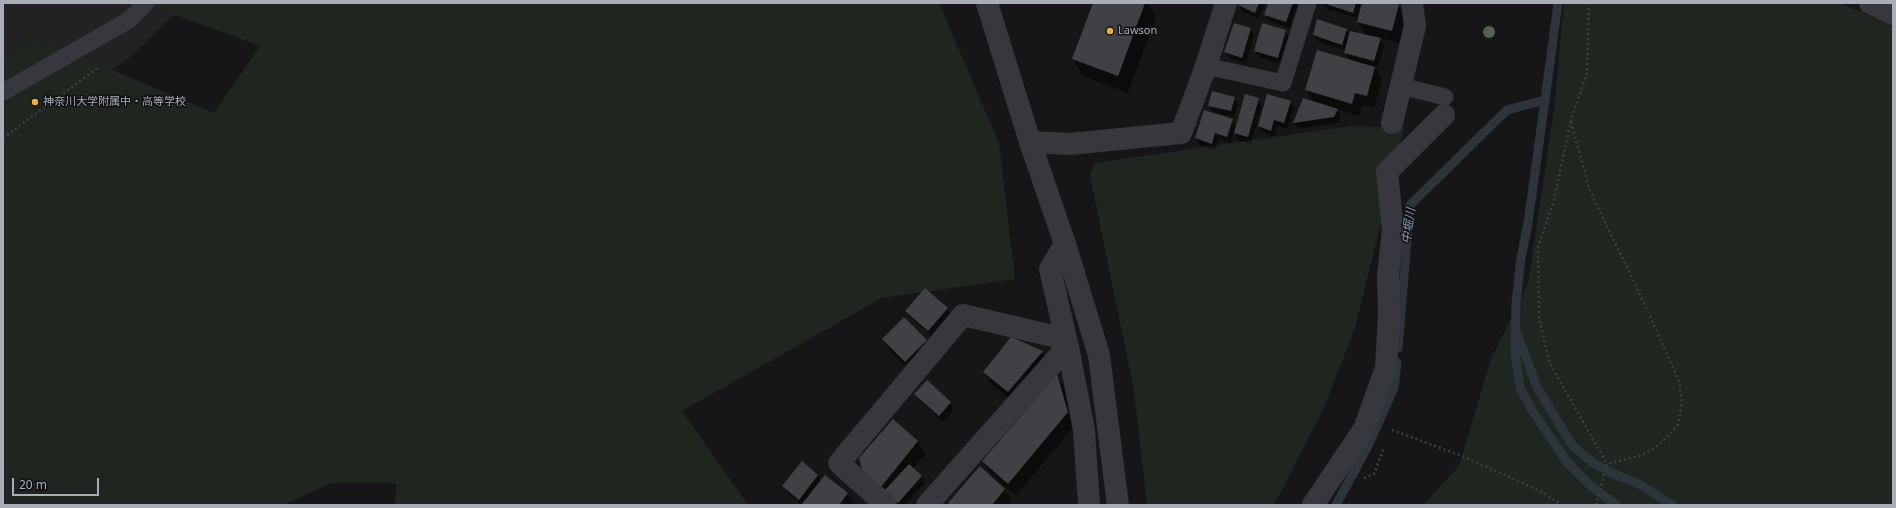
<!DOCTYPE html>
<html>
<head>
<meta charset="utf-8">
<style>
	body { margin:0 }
	#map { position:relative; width:1896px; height:508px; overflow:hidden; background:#161618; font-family:"Noto Sans",sans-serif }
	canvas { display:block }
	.frame { position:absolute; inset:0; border:4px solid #a8adb8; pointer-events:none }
	.scale { position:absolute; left:12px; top:478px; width:87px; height:18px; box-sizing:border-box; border:2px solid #a8adb8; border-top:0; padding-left:5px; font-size:12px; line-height:14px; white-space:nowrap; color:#a8adb8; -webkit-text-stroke:3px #111113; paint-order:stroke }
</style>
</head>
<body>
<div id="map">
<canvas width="1896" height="508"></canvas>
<div class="frame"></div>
<div class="scale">20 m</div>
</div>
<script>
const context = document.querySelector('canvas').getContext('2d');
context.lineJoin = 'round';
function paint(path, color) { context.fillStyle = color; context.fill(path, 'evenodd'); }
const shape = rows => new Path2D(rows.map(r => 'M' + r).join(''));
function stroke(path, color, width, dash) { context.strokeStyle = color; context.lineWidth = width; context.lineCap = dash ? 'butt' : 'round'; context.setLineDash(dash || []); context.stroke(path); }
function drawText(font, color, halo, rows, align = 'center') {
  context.font = font + ' "Noto Sans","Noto Sans JP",sans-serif'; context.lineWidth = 3; context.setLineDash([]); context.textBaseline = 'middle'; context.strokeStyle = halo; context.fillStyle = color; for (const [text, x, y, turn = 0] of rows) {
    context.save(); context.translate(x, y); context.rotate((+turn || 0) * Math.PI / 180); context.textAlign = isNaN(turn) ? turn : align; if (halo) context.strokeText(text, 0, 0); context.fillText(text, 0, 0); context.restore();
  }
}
paint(shape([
	[3,3,187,3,129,58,3,146]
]), '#222225');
paint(shape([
	[143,3,939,3,999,143,1015,279,882,298,682,411,748,505,395,505,396,483,332,483,283,505,3,505,3,59,35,37,214,113,260,46],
	[1564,3,1840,3,1893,26,1893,505,1423,505,1459,466,1491,359,1528,284,1554,110],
	[1351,126,1404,128,1355,328,1323,410,1274,505,1147,505,1134,391,1090,176,1094,163]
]), '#1e261f');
paint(shape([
	[1094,3,1148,3,1156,17,1128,93,1083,76,1073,59],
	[1239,3,1265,3,1259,19,1242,12,1239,5],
	[1269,3,1298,3,1289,28,1269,21,1265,15],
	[1324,3,1361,3,1357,18,1328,10],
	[1363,3,1391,3,1398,5,1405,17,1399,43,1380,38,1384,45,1378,67,1374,66,1382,81,1374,108,1362,105,1359,116,1337,109,1341,116,1338,123,1298,129,1294,123,1303,100,1314,103,1306,90,1350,60,1345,53,1346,51,1317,41,1314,35,1346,30,1350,36,1366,35,1358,22],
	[1250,29,1254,35,1246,64,1229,58,1225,52],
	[1285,31,1289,37,1281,64,1259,57,1255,51],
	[1234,98,1238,104,1234,117,1213,112,1209,105],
	[1258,99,1262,106,1251,143,1238,140,1234,132,1231,143,1219,139,1215,150,1200,145,1196,138,1232,120,1236,127],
	[1290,102,1294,108,1287,129,1278,126,1275,137,1262,132,1259,126],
	[947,309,951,315,933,337,910,317,906,311],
	[1012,338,1042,352,1050,365,1016,404,992,385,984,372],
	[883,339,926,340,933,353,913,374,891,352],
	[1057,376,1064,388,1075,425,1016,496,990,473,983,461],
	[916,394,950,403,954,409,943,422,919,400],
	[917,441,925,454,913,469,921,476,925,483,905,505,897,505,872,486],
	[802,463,818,476,821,481,825,476,847,494,854,505,802,505,787,493,784,486],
	[1005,489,1012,502,1009,505,951,505,950,503]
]), '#0007');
stroke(shape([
	[1545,100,1528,223,1521,258,1516,303,1515,352,1520,388,1532,410,1567,462,1592,487,1616,505],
	[1517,333,1537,387,1572,445,1593,463,1618,476,1639,484,1672,505],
	[1398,348,1410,205,1507,110,1545,100,1558,3],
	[1336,505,1369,444,1394,388,1397,362]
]), '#2c353c', 9);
paint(shape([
	[1093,3,1145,3,1118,76,1072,59],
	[1238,3,1259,3,1255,13,1238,5],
	[1268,3,1293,3,1286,22,1264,15],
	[1323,3,1356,3,1353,13],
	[1362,3,1399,4,1392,31,1357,22],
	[1317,19,1347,29,1342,45,1313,35],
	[1234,23,1251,28,1242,58,1224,52],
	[1262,23,1286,30,1278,58,1254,51],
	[1350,31,1381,38,1374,61,1344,53],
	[1317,50,1375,67,1367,96,1355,93,1352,104,1305,90],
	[1212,91,1235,97,1231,111,1208,106],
	[1245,94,1259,98,1248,137,1234,133],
	[1267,94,1291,101,1284,123,1274,120,1271,131,1258,126],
	[1303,98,1338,109,1334,117,1293,123],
	[1204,110,1233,119,1227,137,1215,133,1212,144,1195,138],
	[925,288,948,308,928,331,905,311],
	[904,317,927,340,905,362,882,339],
	[1011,337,1043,351,1008,392,983,372],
	[1057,374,1068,412,1008,484,982,461],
	[927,380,951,402,939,416,914,394],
	[893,419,918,441,881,487,863,473,859,458],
	[802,461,818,475,799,500,782,486],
	[909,464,922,476,898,503,884,491],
	[980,466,1005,489,992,505,951,505,948,503],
	[825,475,848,493,839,505,801,505]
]), '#404145');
stroke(shape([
	[1589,3,1587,73,1571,120,1553,204,1538,247,1539,317,1549,362,1607,464,1596,505],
	[1571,122,1590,191,1645,305,1679,381,1682,402,1678,425,1660,444,1643,455,1607,464],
	[3,138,99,67],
	[1392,430,1467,458,1538,490,1563,505],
	[1364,478,1374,474,1383,450]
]), '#3d3f44', 2.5, [2, 3]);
stroke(shape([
	[1206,66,1283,83,1308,3],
	[1401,86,1445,97],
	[3,92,129,20,146,3]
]), '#37383d', 17);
stroke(shape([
	[1313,505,1364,429,1386,368,1389,314,1388,275,1393,230,1387,172,1444,115]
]), '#37383d', 22);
stroke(shape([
	[1870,3,1893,14],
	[1392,123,1415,26,1412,3],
	[1030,142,1070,144,1181,133,1206,66,1226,3],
	[1065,244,1050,269,1069,352,1084,430,1089,505],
	[886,505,839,463,963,315,1066,339],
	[927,505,1068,346]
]), '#37383d', 22);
stroke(shape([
	[987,3,1030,142,1065,244,1099,355,1118,505]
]), '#37383d', 22);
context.fillStyle = '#506452';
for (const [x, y] of [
	[1489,32]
]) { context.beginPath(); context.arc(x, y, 6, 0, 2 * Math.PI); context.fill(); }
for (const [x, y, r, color] of [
	[1110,31,4,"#f2b134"],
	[35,102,4,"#f2b134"]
]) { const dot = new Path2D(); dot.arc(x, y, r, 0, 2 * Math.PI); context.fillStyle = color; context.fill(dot); stroke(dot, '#111113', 1.5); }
drawText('11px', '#a8adb8', '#111113', [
	["Lawson",1118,31],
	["神奈川大学附属中・高等学校",43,102]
], 'left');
drawText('italic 12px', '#7f9bb3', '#111113', [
	["中堀川",1409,226,-82]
]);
</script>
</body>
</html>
